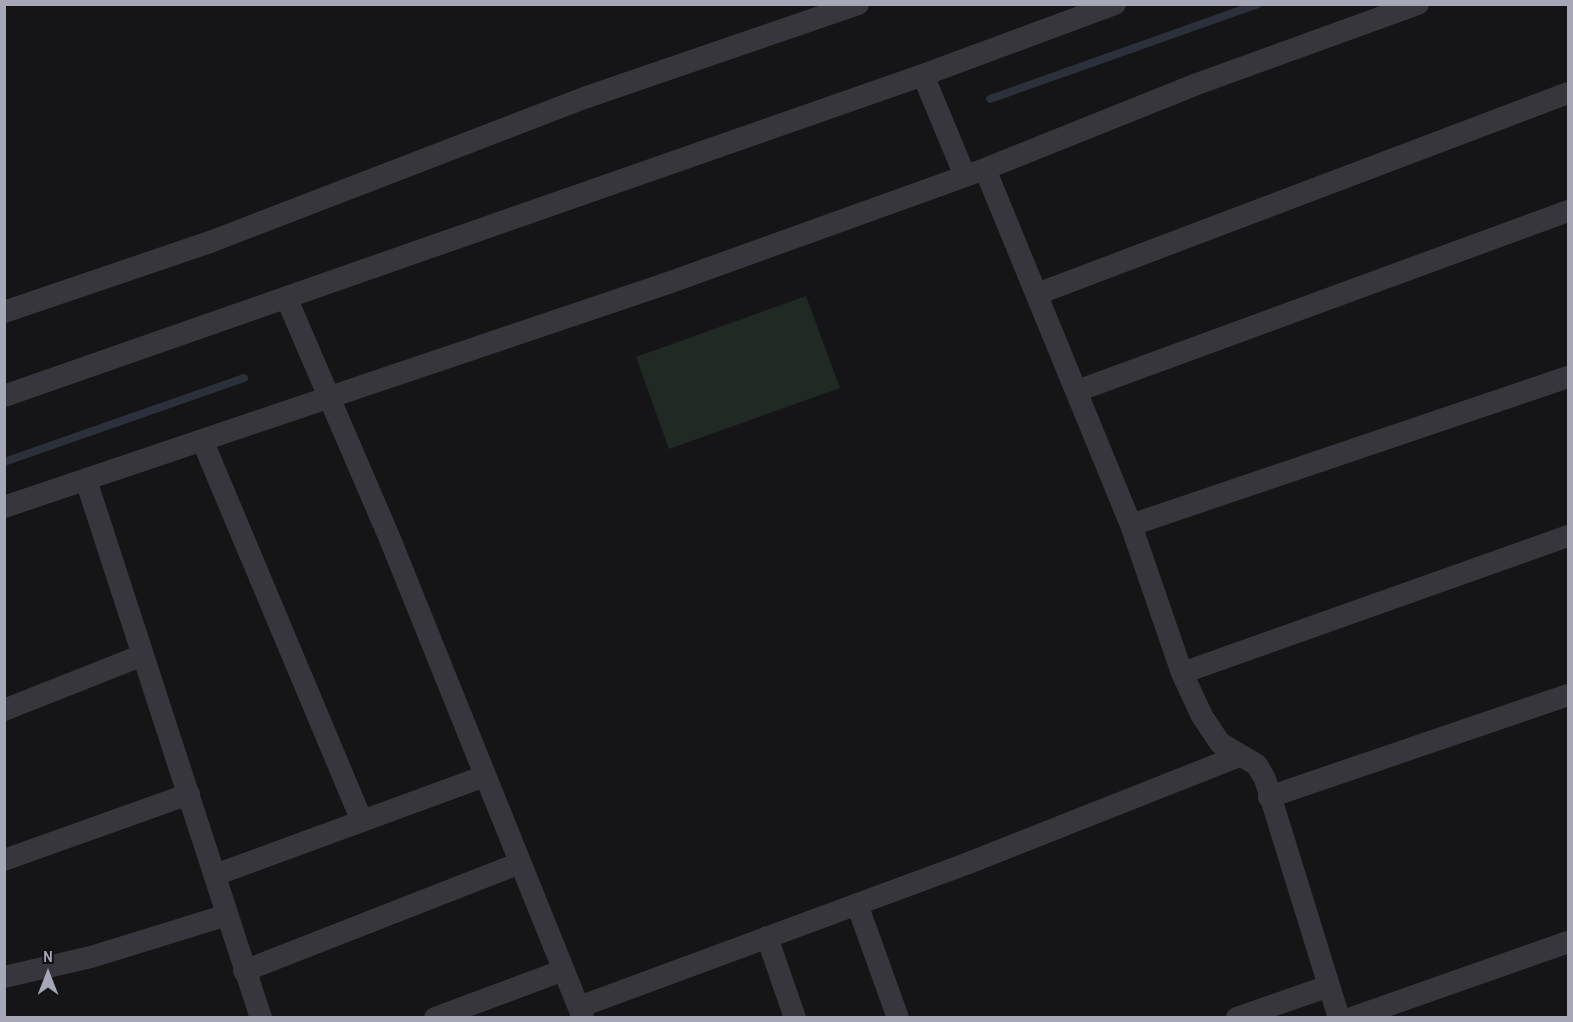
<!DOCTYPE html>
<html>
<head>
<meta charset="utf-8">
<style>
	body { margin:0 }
	#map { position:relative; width:1573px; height:1022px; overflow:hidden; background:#151517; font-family:"Archivo Narrow",sans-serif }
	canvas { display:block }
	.frame { position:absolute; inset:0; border:6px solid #a7a8b7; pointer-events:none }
	.north { position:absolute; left:18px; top:944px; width:60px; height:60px; -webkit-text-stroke:4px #101012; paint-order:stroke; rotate:0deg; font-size:16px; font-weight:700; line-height:24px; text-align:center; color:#a7a8b7 }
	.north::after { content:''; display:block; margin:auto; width:21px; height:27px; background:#a7a8b7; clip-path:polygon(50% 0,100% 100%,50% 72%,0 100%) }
</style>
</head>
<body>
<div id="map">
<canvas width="1573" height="1022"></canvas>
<div class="frame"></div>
<div class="north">N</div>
</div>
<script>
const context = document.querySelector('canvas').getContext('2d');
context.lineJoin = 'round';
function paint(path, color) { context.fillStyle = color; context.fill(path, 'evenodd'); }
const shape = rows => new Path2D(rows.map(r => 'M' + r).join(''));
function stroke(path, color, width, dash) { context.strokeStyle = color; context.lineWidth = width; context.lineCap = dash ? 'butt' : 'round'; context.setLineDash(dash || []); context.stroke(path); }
paint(shape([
	[806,296,840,388,669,449,636,357]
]), '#212924');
stroke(shape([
	[990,99,1258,4],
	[4,462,244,378]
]), '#2b303a', 8);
stroke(shape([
	[923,75,965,176],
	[985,169,1131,525,1182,673,1202,716,1220,743,1257,765,1265,779,1339,1018],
	[1037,294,1568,93],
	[286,297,390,539,583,1018],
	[4,312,210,242,584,98,858,4],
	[1077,391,1568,211],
	[4,396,923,75,1115,4],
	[203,442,362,821],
	[86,480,261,1018],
	[4,507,668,283,985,169,1197,84,1418,4],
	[1131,525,1568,377],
	[1182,673,1568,536],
	[4,710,143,655],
	[1269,797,1568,695],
	[4,860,189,794],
	[215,875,485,776],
	[857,904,898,1018],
	[767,937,795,1018],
	[244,971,520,863],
	[4,977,91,957,227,915],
	[579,1007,966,864,1239,756],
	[435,1018,564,970],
	[1237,1018,1329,986],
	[1352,1018,1568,942]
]), '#36363c', 22);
</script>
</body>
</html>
